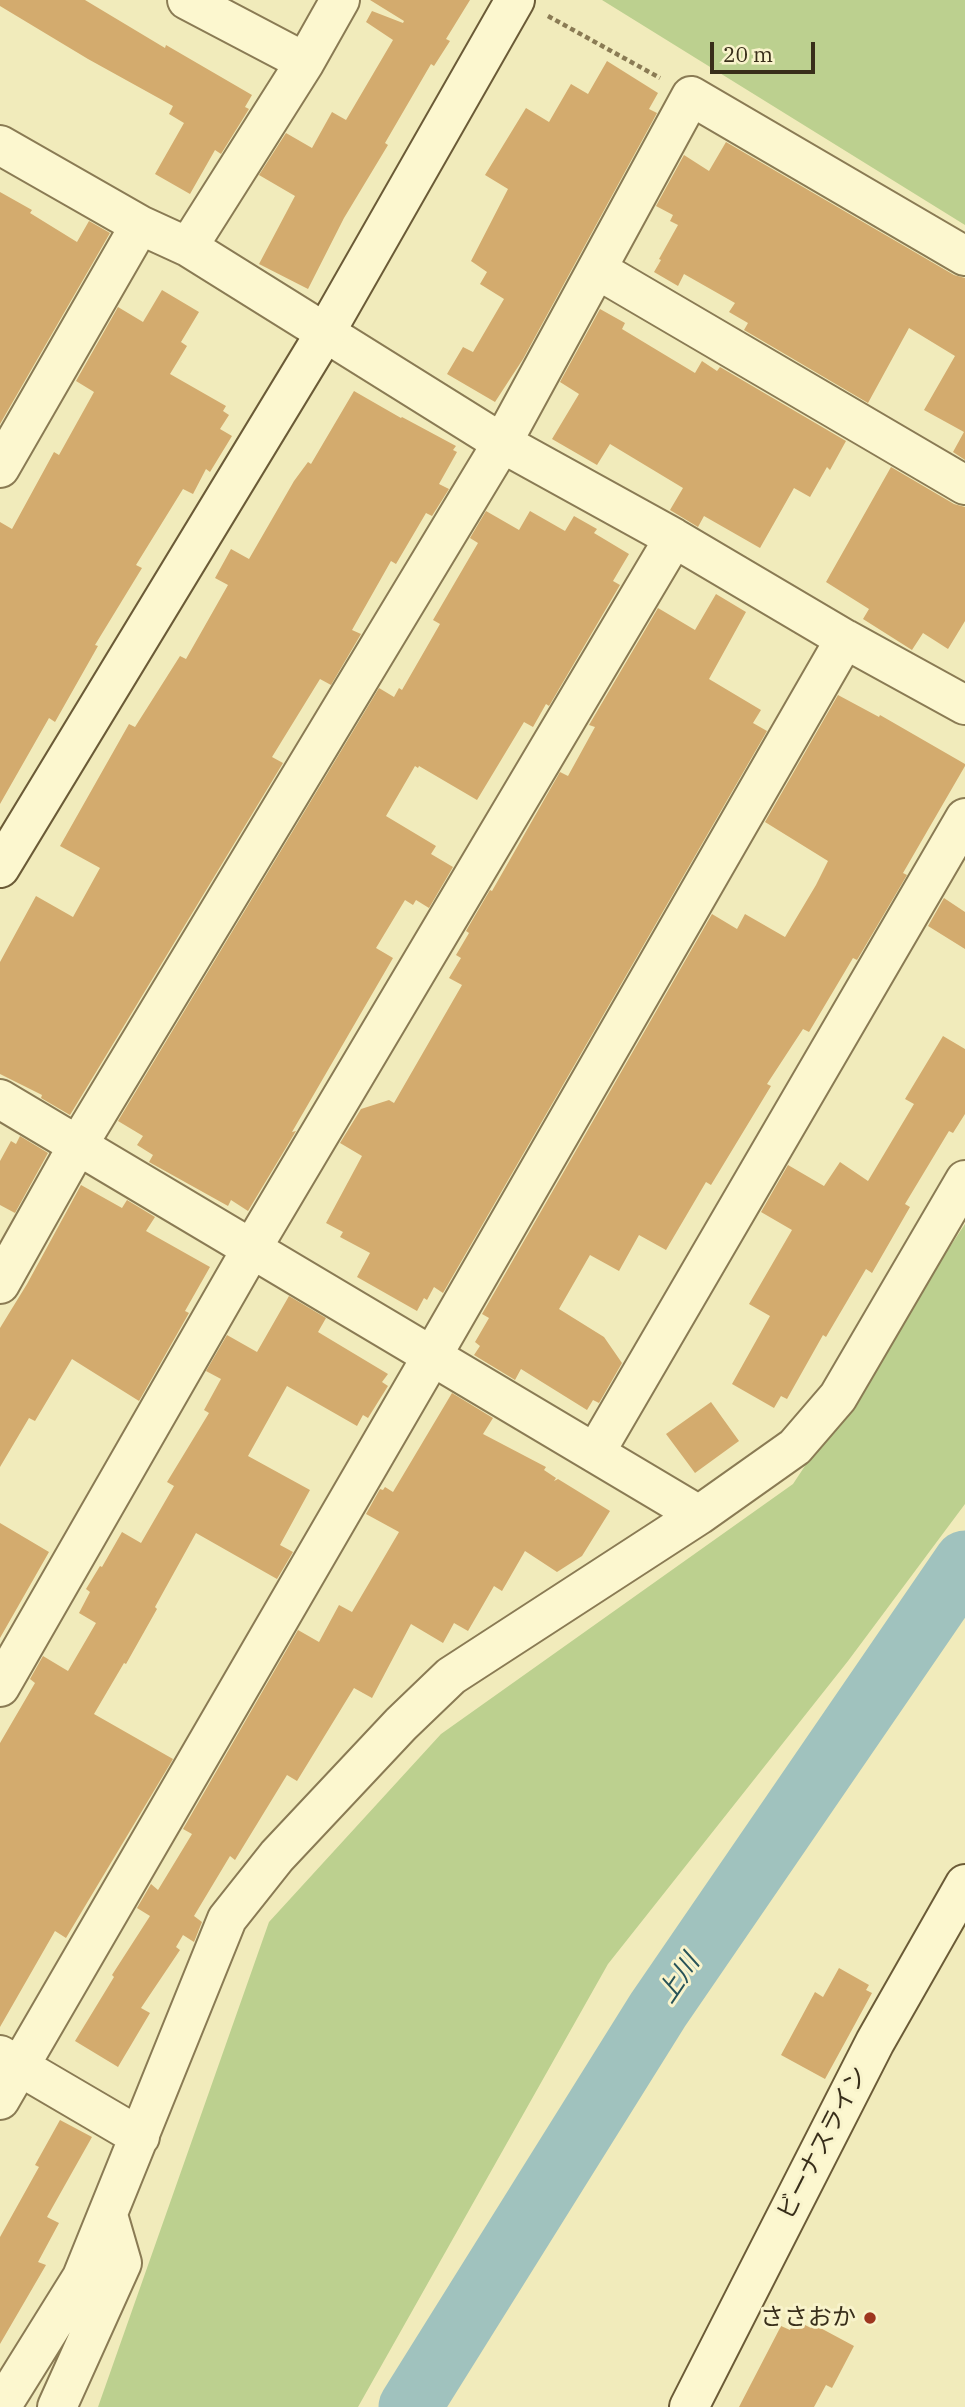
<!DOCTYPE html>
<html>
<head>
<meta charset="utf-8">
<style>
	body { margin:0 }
	#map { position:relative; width:965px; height:2407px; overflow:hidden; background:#f1ebbb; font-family:"IBM Plex Serif",serif }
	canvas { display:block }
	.scale { position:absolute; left:710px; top:42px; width:105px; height:32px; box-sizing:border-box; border:4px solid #382e1a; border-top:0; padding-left:9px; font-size:21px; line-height:24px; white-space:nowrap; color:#382e1a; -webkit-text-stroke:5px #f8f3cb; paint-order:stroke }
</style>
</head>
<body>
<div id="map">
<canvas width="965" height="2407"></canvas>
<div class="scale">20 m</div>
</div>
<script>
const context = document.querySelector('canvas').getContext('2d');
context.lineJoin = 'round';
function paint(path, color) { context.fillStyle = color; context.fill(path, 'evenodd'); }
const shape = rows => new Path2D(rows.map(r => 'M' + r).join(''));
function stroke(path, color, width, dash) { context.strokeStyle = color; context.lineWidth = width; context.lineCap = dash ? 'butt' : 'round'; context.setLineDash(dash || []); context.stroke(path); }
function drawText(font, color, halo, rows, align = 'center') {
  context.font = font + ' "IBM Plex Serif","Noto Sans JP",serif'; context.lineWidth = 6; context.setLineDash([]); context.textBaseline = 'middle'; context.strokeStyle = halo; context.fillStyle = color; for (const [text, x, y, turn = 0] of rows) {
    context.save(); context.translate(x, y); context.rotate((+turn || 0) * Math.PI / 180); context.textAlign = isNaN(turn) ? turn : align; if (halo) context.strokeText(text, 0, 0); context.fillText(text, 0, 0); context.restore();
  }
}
paint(shape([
	[602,0,965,0,965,225],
	[965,1224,965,1504,848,1661,608,1964,358,2407,98,2407,269,1922,441,1734,793,1484]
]), '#bcd08f');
stroke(shape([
	[410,2407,658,2010,965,1562]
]), '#a0c2be', 63);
paint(shape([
	[0,0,85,0,165,48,166,45,252,95,245,107,249,109,221,154,215,150,190,194,155,174,184,123,169,114,173,106,88,59,0,6],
	[370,0,470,0,446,39,450,41,434,66,431,64,385,143,388,145,344,218,308,289,259,264,295,196,259,175,286,133,312,148,332,112,346,120,393,40,366,22,372,11,403,23,404,21],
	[607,61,658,93,649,109,657,113,523,359,495,402,447,374,463,347,473,352,504,299,480,284,487,272,471,261,508,189,485,175,526,108,549,122,571,84,588,94],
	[726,142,954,275,965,278,965,460,953,452,964,432,924,410,955,356,909,328,868,403,744,330,748,323,729,312,735,303,684,274,678,286,654,272,661,260,659,259,678,225,670,221,673,215,656,206,684,155,709,171],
	[0,192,32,210,30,213,77,242,89,221,110,233,0,424],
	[162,290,199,312,181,342,187,346,170,374,226,406,223,411,229,415,220,429,232,436,210,472,206,469,193,494,183,489,136,565,142,568,95,645,98,646,55,722,49,718,0,804,0,522,12,529,54,452,59,455,94,392,76,381,118,307,143,322],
	[600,309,625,323,622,329,695,373,702,361,717,371,720,367,846,441,830,470,827,467,810,497,794,488,760,548,704,516,698,527,670,510,683,488,610,444,597,465,552,439,579,394,560,382],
	[354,391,401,418,402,417,456,446,453,450,457,452,439,484,449,489,432,516,426,513,396,564,391,561,352,630,361,634,331,685,320,679,272,757,283,763,70,1115,41,1098,42,1095,0,1074,0,962,36,896,73,917,100,868,60,846,129,724,135,727,180,656,186,659,228,585,215,578,231,549,249,559,294,481,308,462,311,464],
	[891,467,954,504,965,507,965,621,948,649,923,633,912,650,863,619,869,609,826,582],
	[486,511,519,530,530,511,565,531,574,516,597,529,594,533,629,554,613,581,620,585,549,706,546,704,533,727,524,722,477,800,419,766,418,768,415,766,386,816,436,846,431,854,453,867,429,908,416,900,413,905,405,900,376,948,393,958,292,1132,296,1131,248,1211,231,1200,228,1206,149,1162,153,1155,137,1145,143,1136,118,1121,379,688,394,697,399,688,402,690,440,624,433,620,478,543,470,538],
	[716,594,746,612,709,679,761,710,753,723,767,731,443,1293,434,1287,427,1300,424,1298,417,1311,357,1277,370,1253,340,1237,343,1232,326,1223,362,1156,340,1143,361,1109,389,1100,394,1103,462,985,449,978,461,958,456,955,469,933,466,931,490,890,492,891,560,772,568,776,595,727,589,725,658,608,695,630],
	[838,695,879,717,880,715,965,764,965,766,903,873,907,875,857,960,853,958,809,1032,803,1029,767,1084,771,1086,711,1185,706,1182,666,1250,639,1235,619,1271,590,1255,559,1309,604,1337,622,1363,599,1403,593,1400,587,1410,521,1369,515,1380,474,1355,480,1346,475,1342,489,1318,482,1314,712,914,737,929,745,914,785,937,816,885,828,861,765,822],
	[944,898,965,912,965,949,928,926],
	[943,1036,965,1049,965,1114,953,1133,949,1131,905,1204,910,1207,872,1273,866,1269,826,1337,823,1335,787,1399,781,1396,774,1408,732,1384,770,1316,749,1304,792,1230,761,1212,788,1165,824,1186,840,1162,868,1181,914,1104,905,1099],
	[20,1136,48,1153,15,1213,0,1205,0,1161,11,1141,16,1144],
	[81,1185,122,1208,127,1200,155,1217,146,1231,210,1267,185,1311,189,1313,139,1401,72,1359,35,1421,29,1418,0,1467,0,1328,27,1284],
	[289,1296,326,1318,318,1332,388,1374,382,1382,388,1386,368,1418,363,1415,357,1426,287,1386,248,1456,310,1490,280,1545,293,1552,277,1579,196,1533,155,1607,157,1609,126,1664,124,1663,94,1714,173,1759,66,1938,55,1931,0,2027,0,1743,35,1683,30,1679,43,1656,68,1671,96,1623,79,1613,90,1592,86,1589,100,1566,102,1567,122,1532,141,1543,174,1486,167,1482,209,1413,204,1410,221,1379,206,1371,227,1335,257,1352],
	[452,1393,493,1418,483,1434,546,1467,544,1470,556,1478,554,1481,558,1479,610,1511,582,1556,557,1572,525,1551,502,1591,494,1586,468,1631,454,1623,443,1643,411,1624,372,1698,354,1688,297,1781,287,1775,235,1860,230,1856,194,1916,202,1922,194,1942,183,1935,176,1947,180,1950,141,2008,150,2013,118,2067,75,2041,114,1977,112,1975,150,1916,137,1908,151,1884,158,1890,192,1834,183,1829,298,1630,319,1642,339,1605,352,1612,399,1532,366,1514,380,1489,383,1490,385,1487,393,1492],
	[711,1402,739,1441,695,1473,666,1434],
	[0,1523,49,1552,0,1638],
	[839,1968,869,1985,866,1990,872,1993,825,2079,781,2055,815,1992,823,1997],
	[60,2120,92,2137,47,2217,59,2223,38,2262,46,2265,0,2344,0,2237,39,2167,35,2165],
	[795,2320,811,2328,813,2324,854,2346,832,2388,826,2385,814,2407,739,2407,781,2326,790,2330]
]), '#d3ab6e');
const street = shape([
	[187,0,305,62],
	[0,145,140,225,188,247,502,443,674,538,845,639,965,705],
	[188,247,305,62,340,0],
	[598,270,965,485],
	[0,468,140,225],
	[0,1099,699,1515],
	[0,1284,78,1145,502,443,691,96,965,256],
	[595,1453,965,818],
	[0,1687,252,1248,674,538],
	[0,2055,140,2137],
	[0,2100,432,1356,845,639],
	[1,2407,82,2277,227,1919,277,1856,401,1724,451,1676,699,1515,795,1447,838,1397,965,1180],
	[57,2407,122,2263,108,2215]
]);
const secondary = shape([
	[0,868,325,333,515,0],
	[689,2407,875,2042,965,1884]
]);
stroke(street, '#8a7b54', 42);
stroke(secondary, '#6b5b37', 42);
stroke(shape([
	[548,16,660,78]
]), '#8a7b54', 4.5, [5, 3.5]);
stroke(street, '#fcf7cf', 38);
stroke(secondary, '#fcf7cf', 38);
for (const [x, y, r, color] of [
	[870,2318,7,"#9e361f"]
]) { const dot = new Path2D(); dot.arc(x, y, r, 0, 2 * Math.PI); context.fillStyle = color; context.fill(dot); stroke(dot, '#f8f3cb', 2.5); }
drawText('24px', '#382e1a', '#f8f3cb', [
	["ビーナスライン",823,2143,-63]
]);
drawText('24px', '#382e1a', '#f8f3cb', [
	["ささおか",856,2318]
], 'right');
drawText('italic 26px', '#285359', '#f8f3cb', [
	["上川",679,1979,-56]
]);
</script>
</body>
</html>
